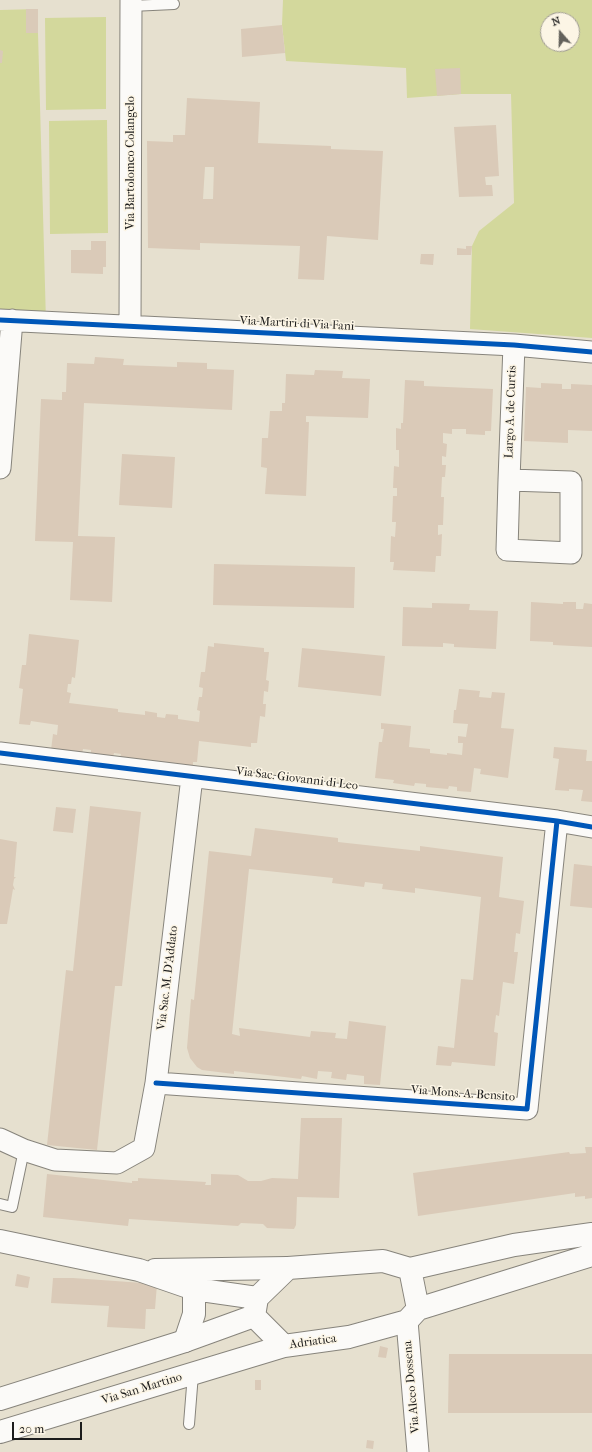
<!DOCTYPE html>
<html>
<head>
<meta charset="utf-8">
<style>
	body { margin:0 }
	#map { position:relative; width:592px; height:1452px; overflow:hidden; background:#e6e0cf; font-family:"IM FELL French Canon",serif }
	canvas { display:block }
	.north { position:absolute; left:540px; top:12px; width:40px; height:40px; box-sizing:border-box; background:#fcf5e5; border:1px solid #a29e95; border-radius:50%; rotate:340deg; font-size:11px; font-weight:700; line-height:16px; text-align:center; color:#1c1c1c }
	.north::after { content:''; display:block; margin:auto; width:14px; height:18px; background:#63615b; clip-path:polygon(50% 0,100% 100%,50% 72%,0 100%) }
	.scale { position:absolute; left:12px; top:1422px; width:70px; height:18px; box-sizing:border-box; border:2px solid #1c1c1c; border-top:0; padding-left:5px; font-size:12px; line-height:14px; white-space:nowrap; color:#1c1c1c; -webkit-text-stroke:3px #fcf5e5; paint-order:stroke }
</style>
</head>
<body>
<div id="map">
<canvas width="592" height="1452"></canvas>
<div class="north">N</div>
<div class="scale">20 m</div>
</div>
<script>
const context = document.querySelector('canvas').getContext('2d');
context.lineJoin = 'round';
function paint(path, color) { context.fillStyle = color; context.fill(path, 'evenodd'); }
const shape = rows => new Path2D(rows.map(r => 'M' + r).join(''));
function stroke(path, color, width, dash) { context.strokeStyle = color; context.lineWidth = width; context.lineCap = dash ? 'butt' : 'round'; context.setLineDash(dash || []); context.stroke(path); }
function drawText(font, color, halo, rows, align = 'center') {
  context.font = font + ' "IM FELL French Canon",serif'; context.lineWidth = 3; context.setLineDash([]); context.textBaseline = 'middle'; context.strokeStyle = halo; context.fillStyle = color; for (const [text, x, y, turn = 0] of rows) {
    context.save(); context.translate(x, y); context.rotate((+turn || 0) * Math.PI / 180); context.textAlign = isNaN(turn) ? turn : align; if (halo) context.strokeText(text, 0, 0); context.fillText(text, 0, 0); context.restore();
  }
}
paint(shape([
	[283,0,592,0,592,338,470,329,472,246,479,231,514,203,511,94,461,94,407,98,406,68,286,61,282,25],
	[548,20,572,20,572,44,548,44],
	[38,9,38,33,46,322,0,320,0,10],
	[106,17,106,109,46,110,45,18],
	[107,120,108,233,50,234,49,121]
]), '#d3d89c');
paint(shape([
	[26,9,38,9,38,33,26,33],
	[282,25,285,53,242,57,241,29],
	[0,50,3,51,2,63,0,63],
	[460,68,461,94,437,96,435,69],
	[187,98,260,102,258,143,331,146,331,149,383,151,378,240,327,236,324,280,298,279,300,246,200,243,200,250,148,248,147,141,173,142,173,135,185,135],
	[205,167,214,167,213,199,203,199],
	[496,125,499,176,485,177,486,185,492,185,493,196,459,197,454,127],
	[91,241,106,241,106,267,103,267,103,274,71,273,71,250,91,250],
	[466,246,472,246,471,255,457,255,457,248,466,249],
	[421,254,434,254,433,265,420,264],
	[95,357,124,359,123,365,177,367,177,362,207,363,207,369,234,370,232,410,84,403,78,536,115,537,112,602,70,600,73,542,35,541,41,399,62,400,62,392,66,392,67,363,94,364],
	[315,370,343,371,342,378,370,379,368,418,306,416,306,422,309,422,306,496,265,494,267,468,261,467,262,438,268,438,270,411,282,411,282,403,285,403,286,374,314,375],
	[405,380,424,381,424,386,493,389,491,431,485,431,485,435,466,434,466,429,452,429,452,434,443,433,443,443,447,444,446,457,442,456,442,465,446,465,445,477,442,477,441,497,444,497,443,525,438,525,438,535,442,534,441,556,436,556,435,572,393,570,394,562,390,562,391,536,395,537,396,522,392,522,393,496,397,496,397,488,393,488,394,466,399,467,399,450,396,450,396,428,401,429,401,423,403,423],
	[541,383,562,384,562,389,571,389,571,384,592,385,592,431,568,430,568,443,524,441,526,387,541,388],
	[122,454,175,457,172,508,119,505],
	[214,564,355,567,354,608,213,605],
	[531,602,563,604,563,602,576,602,576,609,583,609,584,603,592,604,592,647,553,645,553,642,530,641],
	[432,603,470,604,469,610,498,611,496,649,454,647,454,644,443,643,443,647,402,646,403,607,432,608],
	[29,634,79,640,75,678,72,677,71,684,68,684,67,692,71,693,69,703,118,709,118,712,145,715,145,711,157,713,157,717,165,718,166,714,178,715,178,719,199,722,200,711,197,710,199,697,202,697,203,688,199,687,201,672,205,672,208,646,214,647,214,643,264,648,264,652,269,652,266,680,269,681,268,692,264,691,263,704,266,704,265,717,260,716,257,743,251,743,251,747,199,741,197,762,193,762,193,766,120,758,121,754,114,753,113,757,91,755,91,750,83,749,82,754,51,750,53,734,57,735,58,725,31,721,30,725,19,724,23,689,19,688,22,665,26,665],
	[302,648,385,656,381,696,298,687],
	[459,689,480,691,479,697,491,698,492,692,505,693,501,728,514,729,508,778,480,774,481,769,474,768,471,792,457,791,457,787,449,786,448,789,426,787,426,784,415,783,414,786,393,783,394,780,375,778,379,742,382,742,384,729,381,729,381,723,411,726,409,747,430,749,430,753,447,755,447,753,462,755,463,743,458,743,458,736,466,737,468,724,453,723,454,710,456,710],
	[554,747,587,750,586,761,592,761,592,802,581,801,583,790,569,789,569,791,555,790,559,759,553,758],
	[90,806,141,812,122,986,115,986,97,1150,47,1145,66,970,73,971],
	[56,807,76,809,73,833,53,831],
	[255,828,338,838,338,842,420,851,420,846,503,857,499,897,524,901,520,934,516,933,514,952,518,952,514,984,503,982,499,1016,496,1015,494,1032,498,1033,495,1066,452,1062,451,1066,436,1065,438,1046,454,1048,461,979,473,980,481,897,415,888,415,893,382,889,383,884,365,882,364,887,332,883,333,878,249,869,232,1034,240,1036,239,1028,310,1037,311,1031,336,1033,335,1038,347,1039,349,1021,386,1026,380,1085,364,1084,364,1076,347,1074,346,1080,331,1078,332,1072,318,1071,317,1079,302,1076,301,1079,234,1071,234,1074,202,1070,197,1067,190,1058,187,1048,191,999,194,1000,209,851,251,856],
	[0,839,17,842,14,877,16,877,14,879,13,885,15,890,13,889,7,924,0,924],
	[574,864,592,866,592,908,570,906],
	[301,1118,342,1118,339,1198,297,1197,296,1225,294,1229,267,1228,263,1224,241,1223,238,1226,129,1219,128,1226,43,1217,47,1174,132,1183,132,1181,138,1181,138,1178,206,1182,205,1185,211,1185,211,1174,238,1175,248,1181,261,1181,272,1178,298,1179],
	[585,1147,592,1147,592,1198,585,1199,585,1196,575,1197,575,1193,418,1216,413,1173,569,1152,570,1154,586,1153],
	[17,1274,30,1277,28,1288,15,1286],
	[53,1278,73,1278,157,1284,155,1309,146,1309,145,1329,107,1327,109,1306,51,1303],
	[380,1346,388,1348,386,1358,378,1357],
	[449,1354,592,1354,592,1413,448,1413],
	[255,1380,261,1380,261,1390,255,1390],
	[367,1440,374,1441,373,1449,366,1448]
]), '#dacab8');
const service = shape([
	[131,6,174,4],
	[0,1204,12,1207,24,1150],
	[189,1424,193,1374]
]);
const minor = shape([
	[0,320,514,345,592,352],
	[130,326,131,0],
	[0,468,12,320],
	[509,480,571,482,571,553,507,550,509,480,514,345],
	[0,753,557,821,592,827],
	[156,1083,527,1109,557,821],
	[0,1139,24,1150,55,1160,117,1163,144,1148,156,1083,192,777],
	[407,1321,418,1452]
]);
const tertiary = shape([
	[0,1241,139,1270,194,1289,257,1298],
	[155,1270,288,1268],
	[185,1341,194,1314,194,1289]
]);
const secondary = shape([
	[410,1269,418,1309,407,1321,349,1337,284,1346,254,1316,257,1298,288,1268,383,1261,410,1269,514,1245,592,1234],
	[418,1309,592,1255],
	[0,1399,185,1341,254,1316],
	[0,1432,284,1346]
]);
stroke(service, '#87847c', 12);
stroke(minor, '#87847c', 23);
stroke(tertiary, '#87847c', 24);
stroke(secondary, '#87847c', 24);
stroke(service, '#fbfaf8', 10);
stroke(minor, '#fbfaf8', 21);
stroke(tertiary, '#fbfaf8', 22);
stroke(secondary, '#fbfaf8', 22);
stroke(shape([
	[0,320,514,345,592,352],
	[0,753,557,821,592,827],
	[156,1083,527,1109,557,821]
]), '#0057b8', 5);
drawText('12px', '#1c1c1c', '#fcf5e5', [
	["Via Bartolomeo Colangelo",131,163,-90],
	["Via Martiri di Via Fani",297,324,3],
	["Largo A. de Curtis",511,412,-88],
	["Via Sac. Giovanni di Leo",297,779,7],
	["Via Sac. M. D'Addato",168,978,-83],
	["Via Mons. A. Bensito",463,1094,4],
	["Adriatica",313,1342,-8],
	["Via Alceo Dossena",412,1387,-95],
	["Via San Martino",142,1389,-17]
]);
</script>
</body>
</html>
